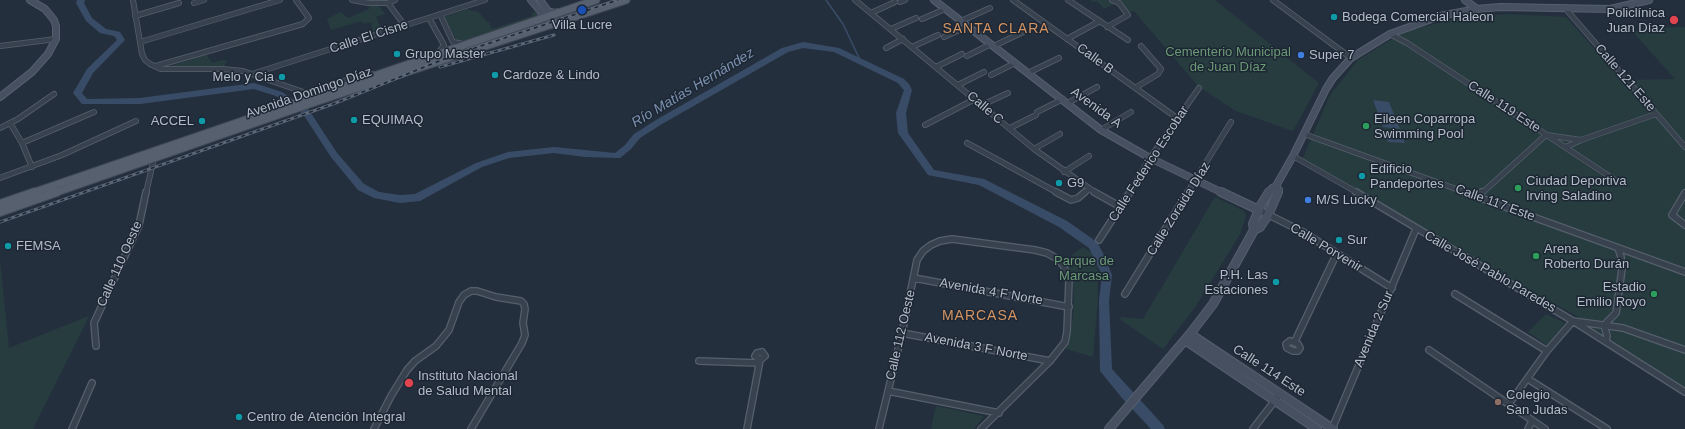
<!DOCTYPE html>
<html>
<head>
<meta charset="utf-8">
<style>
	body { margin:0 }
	canvas { display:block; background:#242f3e }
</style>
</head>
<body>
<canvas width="1685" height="429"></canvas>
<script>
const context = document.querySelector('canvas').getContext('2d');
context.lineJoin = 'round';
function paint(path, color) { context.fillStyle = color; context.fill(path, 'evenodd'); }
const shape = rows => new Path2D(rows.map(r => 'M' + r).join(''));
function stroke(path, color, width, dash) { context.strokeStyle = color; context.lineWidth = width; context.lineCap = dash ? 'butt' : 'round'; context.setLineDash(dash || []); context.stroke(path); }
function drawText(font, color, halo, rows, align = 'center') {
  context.font = font + ' Arial,sans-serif'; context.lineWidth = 3; context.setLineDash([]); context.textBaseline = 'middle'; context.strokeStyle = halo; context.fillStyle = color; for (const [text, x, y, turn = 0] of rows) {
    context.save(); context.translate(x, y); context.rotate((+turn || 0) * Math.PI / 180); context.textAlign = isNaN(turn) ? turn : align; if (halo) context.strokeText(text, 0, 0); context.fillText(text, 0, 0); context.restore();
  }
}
paint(shape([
	[1090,0,1215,0,1319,83,1293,131,1236,111,1198,86,1134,11,1126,12,1116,3,1104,9,1097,1,1093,2],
	[377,4,385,14,376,17,382,30,374,32,371,25,372,22,364,24,361,21,331,30,327,19,341,12,348,18,369,9,369,5],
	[464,9,478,12,488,22,491,22,489,23,492,29,532,16,532,13,537,11,538,14,535,17,460,42,457,41,444,17,465,10],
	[1508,14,1566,17,1622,80,1675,79,1632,31,1644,31,1641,28,1685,27,1685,389,1617,347,1577,316,1472,259,1302,160,1330,95,1358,60,1404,32,1454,19],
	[206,54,212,63,222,60,227,61,224,66,165,68],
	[1215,197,1244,211,1246,216,1240,234,1196,306,1163,349,1121,320,1120,317,1143,319],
	[1083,247,1091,253,1097,264,1098,297,1093,357,1066,349,1069,339,1073,317,1074,292,1071,272,1064,261],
	[0,260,9,348,89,316,33,429,0,429],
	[1546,314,1565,323,1548,346,1528,332],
	[936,406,984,416,974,429,931,429]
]), '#263c3f');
paint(shape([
	[1373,100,1389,102,1400,129,1383,127],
	[1384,131,1401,132,1405,143,1388,142]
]), '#394c67');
stroke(shape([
	[826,0,843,24,861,62]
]), '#394c67', 1.5);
paint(shape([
	[77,0,85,0,84,3,92,18,106,29,120,32,125,40,93,73,82,93,87,99,140,98,254,83,257,84,282,92,309,110,337,153,364,184,379,192,400,195,415,194,476,163,508,152,554,147,615,153,625,145,634,134,656,120,782,48,803,42,839,48,904,79,909,84,912,90,906,113,908,133,934,170,984,179,1067,221,1097,242,1103,253,1112,275,1109,301,1112,369,1163,425,1165,429,1151,429,1122,398,1100,371,1099,301,1102,275,1089,248,1059,227,979,185,928,175,898,133,896,113,904,90,902,88,898,83,834,52,803,48,788,52,662,124,640,138,631,149,620,158,585,157,554,153,509,158,482,167,420,201,400,203,374,198,358,190,331,157,303,114,276,96,254,89,140,104,82,104,73,93,87,69,117,40,114,36,100,33,86,21,76,3,77,0]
]), '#394c67');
const streetFar1 = shape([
	[133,0,142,54,145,60,150,64,161,69,222,69,243,71,306,93,362,75,375,74],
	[352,0,369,3,388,3,395,0],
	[855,0,1034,149,1096,193],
	[1013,0,1177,118],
	[1068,0,1128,40],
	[1273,0,1351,58],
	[900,2,905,0],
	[194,3,204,0],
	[388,3,405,26],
	[1565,8,1685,147],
	[871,13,895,2],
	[440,14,453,42,463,44],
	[135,16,179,3],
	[429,18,444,45,438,53],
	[922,19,945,9],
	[961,21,990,8],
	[1107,27,1128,15,1119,3,1112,0],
	[891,29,916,18],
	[1390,34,1407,43,1618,182],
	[944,37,968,26],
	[1067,39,1100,21],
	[140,42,280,0],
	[0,46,56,39],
	[994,46,1023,32],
	[912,47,938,35],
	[886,48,903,39],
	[967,56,991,44],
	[156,66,303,24,309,18,296,0],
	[936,67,962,54],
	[1028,73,1059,58],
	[252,74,485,0],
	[991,75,1015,63],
	[958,85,984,72],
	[1135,88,1158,74,1161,69,1141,46],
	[1068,103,1097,87],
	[982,105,1008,93],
	[1037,112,1063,99],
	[10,123,22,143,32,167],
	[925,125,975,99],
	[0,128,18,119,54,94],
	[1010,128,1036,115],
	[1101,130,1131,112],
	[1304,134,1467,193],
	[22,143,94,112],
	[967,143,1058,193],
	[1566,147,1581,140,1656,114],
	[1034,149,1060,134],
	[1293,156,1358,193],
	[1064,172,1089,156],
	[0,178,62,155,136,121],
	[146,193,154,158],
	[1084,193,1089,189],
	[1129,193,1150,158,1199,88],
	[1187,193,1231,122],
	[1482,193,1546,135,1581,140]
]);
const street = shape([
	[1056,192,1071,200,1078,198,1085,192],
	[1094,192,1121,207],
	[1356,192,1573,321,1685,392],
	[1464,192,1685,272],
	[1685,193,1672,215,1685,225],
	[1479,197,1482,192],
	[1259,210,1303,232,1392,288],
	[1099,240,1130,192],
	[914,278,1069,307],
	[1125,294,1188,192],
	[1455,294,1547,351],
	[902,333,1050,361],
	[1290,341,1298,344,1300,348,1298,351,1293,351,1287,348,1286,344,1290,341],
	[1295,341,1337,253],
	[1606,342,1607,336,1604,325,1616,313,1622,269,1621,257,1618,248],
	[96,346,94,323,139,225,146,192],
	[1429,350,1545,429],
	[762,352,765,356,760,360,755,356,757,353,762,352],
	[699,361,759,363],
	[1528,379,1607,429],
	[888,391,999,413],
	[1509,404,1547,351,1573,321,1623,328,1685,350],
	[72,429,92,383],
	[374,429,391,396,407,370,415,361,436,346,449,330,459,302,464,295,471,291,477,291,496,297,521,301,524,304,525,309,523,323,525,335,522,343,471,429],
	[747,429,760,360],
	[879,429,902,333,917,260,923,251,931,245,940,241,952,239,1035,250,1047,253,1056,258,1063,265,1069,280,1067,332,1065,342,1050,361,981,429],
	[1253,429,1280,394],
	[1332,429,1416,229],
	[1528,429,1532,421]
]);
const secondaryFar1 = shape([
	[531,0,542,13,541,18,537,20],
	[540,0,548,11,554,13,559,12],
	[934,0,1101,130,1150,158,1223,193],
	[1465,0,1477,9],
	[0,97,32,72,48,54,56,39,56,26,54,20,45,9,30,0],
	[1276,186,1279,190,1278,193],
	[1269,193,1272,188,1276,186,1293,156,1326,89,1333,78,1351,58,1390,34,1440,16,1477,9,1500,7,1610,9,1649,0]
]);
const secondary = shape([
	[1221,192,1259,210],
	[1254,230,1260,227,1268,215,1278,192],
	[1190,334,1333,429],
	[1185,340,1317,429],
	[1109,429,1190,334,1213,304,1254,230,1253,224,1261,205,1269,192]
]);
const primaryFar1 = shape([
	[32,193,596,0],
	[54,193,318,101,626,0]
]);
const primary = shape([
	[0,204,35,192],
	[0,212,57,192]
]);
stroke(streetFar1, '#565f6c', 6);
stroke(street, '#565f6c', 8);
stroke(secondaryFar1, '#565f6c', 8);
stroke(secondary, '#565f6c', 10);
stroke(primaryFar1, '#414a57', 9);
stroke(primary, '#414a57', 10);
stroke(streetFar1, '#38414e', 4.5);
stroke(street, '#38414e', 5.5);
stroke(secondaryFar1, '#465061', 6);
stroke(secondary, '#465061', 8);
stroke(primaryFar1, '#56606e', 7);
stroke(primary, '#56606e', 8);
const rail = shape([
	[440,67,554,35],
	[0,222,333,104,454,55,618,0]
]);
stroke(rail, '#5a6575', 3);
stroke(rail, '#1d2633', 1.5, [4]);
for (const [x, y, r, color] of [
	[582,10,5,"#1a4fb4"],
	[1334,17,4,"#0f9aa8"],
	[1674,20,5,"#e0444e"],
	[397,54,4,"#0f9aa8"],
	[1301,55,4,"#3f7fe0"],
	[495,75,4,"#0f9aa8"],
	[282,77,4,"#0f9aa8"],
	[354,120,4,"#0f9aa8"],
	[202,121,4,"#0f9aa8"],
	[1366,126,4,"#2e9e5b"],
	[1362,176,4,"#0f9aa8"],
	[1059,183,4,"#0f9aa8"],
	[1518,188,4,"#2e9e5b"],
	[1308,200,4,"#3f7fe0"],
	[1339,240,4,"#0f9aa8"],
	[8,246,4,"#0f9aa8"],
	[1536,256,4,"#2e9e5b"],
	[1276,282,4,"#0f9aa8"],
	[1654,294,4,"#2e9e5b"],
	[409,383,5,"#e0444e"],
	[1498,402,4,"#8d6e63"],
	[239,417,4,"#0f9aa8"]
]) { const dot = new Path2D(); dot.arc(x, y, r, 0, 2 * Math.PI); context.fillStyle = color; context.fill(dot); stroke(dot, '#1d2633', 1.5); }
drawText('13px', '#b4bcc9', '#1d2633', [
	["Policlínica",1665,13,"right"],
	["Juan Díaz",1665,28,"right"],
	["Bodega Comercial Haleon",1342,17],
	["Villa Lucre",582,25,"center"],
	["Grupo Master",405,54],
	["Super 7",1309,55],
	["Cardoze & Lindo",503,75],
	["Melo y Cia",274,77,"right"],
	["Eileen Coparropa",1374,119],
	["Swimming Pool",1374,134],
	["EQUIMAQ",362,120],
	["ACCEL",194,121,"right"],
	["Edificio",1370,169],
	["Pandeportes",1370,184],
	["Ciudad Deportiva",1526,181],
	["Irving Saladino",1526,196],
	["G9",1067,183],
	["M/S Lucky",1316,200],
	["Sur",1347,240],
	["FEMSA",16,246],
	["Arena",1544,249],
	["Roberto Durán",1544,264],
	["P.H. Las",1268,275,"right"],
	["Estaciones",1268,290,"right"],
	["Estadio",1646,287,"right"],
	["Emilio Royo",1646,302,"right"],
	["Instituto Nacional",418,376],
	["de Salud Mental",418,391],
	["Colegio",1506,395],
	["San Judas",1506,410],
	["Centro de Atención Integral",247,417]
], 'left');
drawText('13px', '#b4bcc9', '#1d2633', [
	["Calle El Cisne",369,37,-18],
	["Calle B",1095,59,36],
	["Calle 121 Este",1625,78,49],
	["Avenida Domingo Díaz",309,93,-19],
	["Calle 119 Este",1504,107,33],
	["Calle C",985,108,40],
	["Avenida A",1096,108,36],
	["Calle Federico Escobar",1149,164,-57],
	["Calle 117 Este",1495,203,20],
	["Calle Zoraida Díaz",1179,209,-58],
	["Calle Porvenir",1326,248,31],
	["Calle 110 Oeste",120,264,-66],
	["Calle José Pablo Paredes",1490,272,30],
	["Avenida 4 F Norte",991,292,10],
	["Avenida 2 Sur",1374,329,-67],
	["Calle 112 Oeste",901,335,-77],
	["Avenida 3 F Norte",976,347,11],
	["Calle 114 Este",1269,371,33]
]);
drawText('13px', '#6b9a76', '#1d2633', [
	["Cementerio Municipal",1228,52],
	["de Juan Díaz",1228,67],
	["Parque de",1084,261],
	["Marcasa",1084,276]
]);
context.letterSpacing = '1px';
drawText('14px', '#d59563', '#1d2633', [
	["SANTA CLARA",996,29],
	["MARCASA",980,316]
]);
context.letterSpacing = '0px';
drawText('italic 14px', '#7c92b1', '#1d2633', [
	["Río Matías Hernández",693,88,-31]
]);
</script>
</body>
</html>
